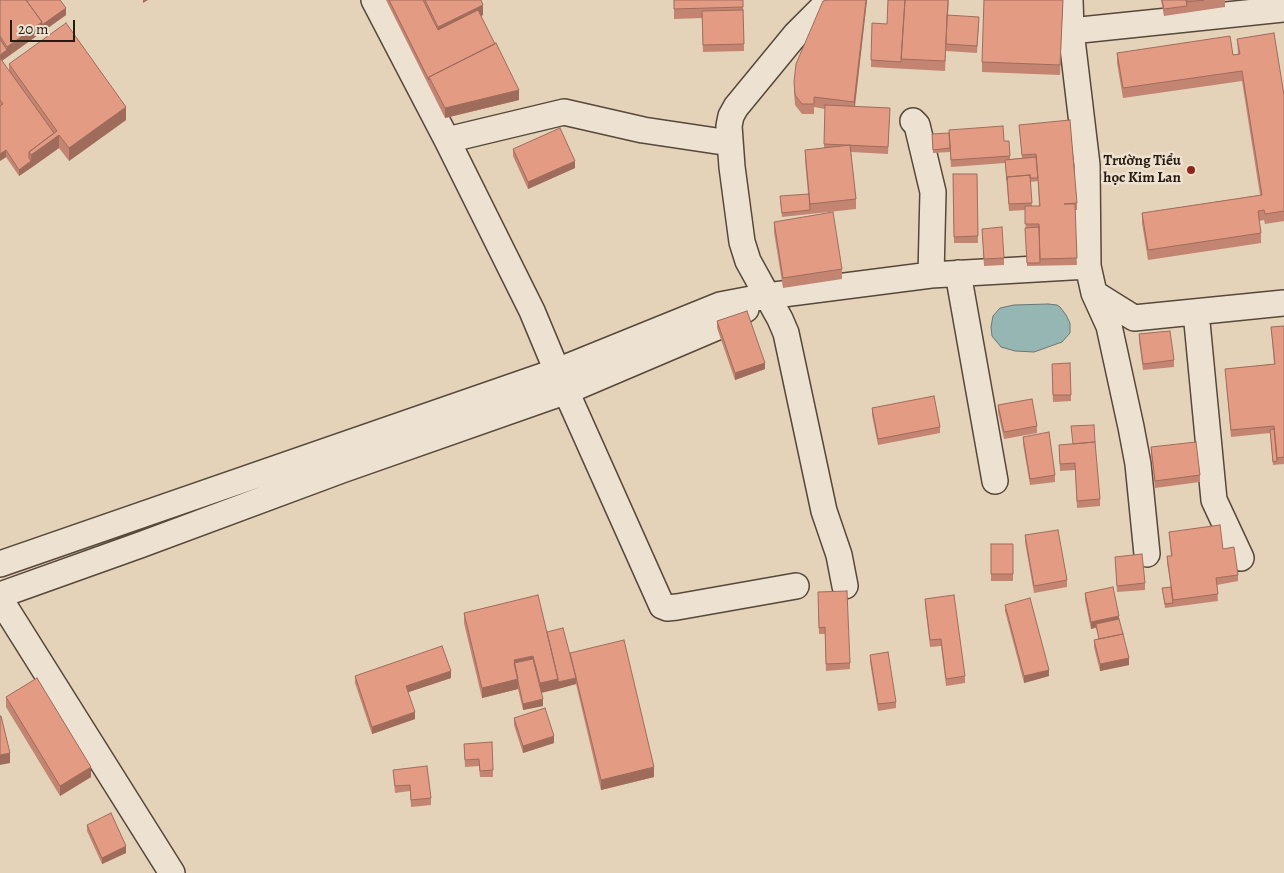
<!DOCTYPE html>
<html>
<head>
<meta charset="utf-8">
<style>
	body { margin:0 }
	#map { position:relative; width:1284px; height:873px; overflow:hidden; background:#e4d2b9; font-family:Alegreya,serif }
	canvas { display:block }
	.scale { position:absolute; left:10px; top:20px; width:65px; height:22px; box-sizing:border-box; border:2px solid #271a0f; border-top:0; padding-left:6px; font-size:15px; line-height:18px; white-space:nowrap; color:#271a0f; -webkit-text-stroke:4px #ede2d2; paint-order:stroke }
</style>
</head>
<body>
<div id="map">
<canvas width="1284" height="873"></canvas>
<div class="scale">20 m</div>
</div>
<script>
const context = document.querySelector('canvas').getContext('2d');
context.lineJoin = 'round';
function paint(path, color) { context.fillStyle = color; context.fill(path, 'evenodd'); }
const shape = rows => new Path2D(rows.map(r => 'M' + r).join(''));
function stroke(path, color, width, dash) { context.strokeStyle = color; context.lineWidth = width; context.lineCap = dash ? 'butt' : 'round'; context.setLineDash(dash || []); context.stroke(path); }
function drawText(font, color, halo, rows, align = 'center') {
  context.font = font + ' Alegreya,serif'; context.lineWidth = 5; context.setLineDash([]); context.textBaseline = 'middle'; context.strokeStyle = halo; context.fillStyle = color; for (const [text, x, y, turn = 0] of rows) {
    context.save(); context.translate(x, y); context.rotate((+turn || 0) * Math.PI / 180); context.textAlign = isNaN(turn) ? turn : align; if (halo) context.strokeText(text, 0, 0); context.fillText(text, 0, 0); context.restore();
  }
}
const water = shape([
	[1048,304,1057,305,1060,307,1066,315,1070,323,1070,333,1062,342,1034,352,1015,351,1001,347,992,336,991,327,993,316,1000,308,1014,305,1048,304]
]);
paint(water, '#96b6b4');
stroke(water, '#6a7872', 1);
const minor = shape([
	[374,0,447,140,532,311,557,371,662,606,667,608,677,607,796,586],
	[831,0,826,4,796,34,736,107,731,116,729,126,732,167,742,242,748,261,780,319,786,333,824,511,839,555,845,586],
	[1070,0,1071,31,1087,165,1088,266],
	[1071,31,1284,9],
	[913,121,917,125,933,192,931,275],
	[447,140,564,112,643,130,730,143],
	[958,273,995,481],
	[1094,293,1109,326,1131,427,1138,464,1147,554],
	[1196,312,1214,500,1241,558],
	[0,564,557,371,720,305,767,296,931,275,1088,266,1094,293,1134,318,1284,303],
	[0,595,140,545,342,470,567,391,722,325,746,309],
	[0,599,172,873]
]);
stroke(minor, '#56483a', 28);
stroke(minor, '#ede2d2', 25);
paint(shape([
	[0,0,66,15,2,61,9,71,9,64,126,120,69,161,59,148,19,176,6,157,0,161],
	[386,0,481,0,483,15,481,16,519,100,445,118],
	[674,0,743,0,744,51,703,52,702,18,674,19],
	[867,0,855,107,890,108,888,154,851,152,856,199,856,209,782,217,780,200,808,194,805,160,805,150,824,148,825,109,814,107,814,114,802,114,795,105,794,92,794,82],
	[888,0,949,0,948,15,979,24,977,53,946,51,945,71,871,67,871,60,887,24],
	[1063,0,1060,75,982,72,982,62],
	[1161,0,1225,0,1225,7,1164,16],
	[1237,39,1284,95,1284,221,1265,224,1264,220,1259,221,1261,233,1261,243,1148,260,1142,223,1142,213,1260,195,1242,81,1123,98,1117,63,1117,53,1233,55,1238,54],
	[1019,125,1077,203,1077,210,1075,210,1077,265,1027,266,1025,210,1009,211,1005,163,951,167,950,152,933,153,932,134,1004,141,1010,156,1010,159,1022,158],
	[1038,181,1039,206,1032,206,1030,182],
	[513,149,575,168,528,189,513,156],
	[953,174,977,174,978,243,954,243],
	[774,222,842,269,842,279,783,288,774,232],
	[982,229,1004,258,1004,265,984,266],
	[717,321,765,369,735,380,717,328],
	[1284,326,1284,464,1273,465,1270,433,1231,437,1225,369,1274,364,1271,327],
	[1139,334,1174,360,1174,367,1143,370,1139,341],
	[1052,371,1071,395,1071,401,1053,402],
	[998,405,1037,426,1037,433,1004,439,998,412],
	[872,408,940,427,940,433,878,445,872,415],
	[1023,437,1055,475,1055,482,1030,485,1023,444],
	[1072,444,1100,499,1100,506,1077,508,1075,470,1060,471,1059,445],
	[1151,447,1200,475,1200,482,1155,488,1151,454],
	[1169,532,1223,549,1238,575,1238,581,1217,585,1218,601,1165,608,1162,588,1171,587,1167,563,1167,556,1171,556],
	[1025,535,1067,580,1067,587,1034,593,1025,542],
	[991,544,1013,544,1013,581,991,581],
	[1115,557,1145,583,1145,590,1117,592],
	[1085,593,1119,619,1129,665,1100,671,1094,647,1094,640,1099,639,1096,628,1091,629,1085,600],
	[818,598,850,663,850,669,826,671,825,634,819,634],
	[925,599,965,676,965,683,946,686,941,646,930,647,925,605],
	[1005,605,1049,676,1024,683,1005,611],
	[464,613,547,632,570,657,570,653,654,777,601,790,576,684,541,693,543,706,523,710,518,689,482,698,464,623],
	[870,655,896,702,896,708,878,711,870,662],
	[355,676,451,678,408,692,415,719,372,734,355,683],
	[6,697,91,777,60,796,6,707],
	[514,718,554,743,523,753,514,725],
	[464,744,493,770,493,777,480,777,479,766,465,767],
	[393,770,431,798,431,805,411,807,410,791,395,793],
	[87,825,126,853,102,864,87,831]
]), '#c38572');
paint(shape([
	[143,0,148,0,143,3],
	[866,0,867,0,854,112,854,102],
	[483,5,483,15,438,37,438,27],
	[66,8,66,15,0,62,0,55,7,50,7,47,42,22],
	[519,90,519,100,445,118,445,108],
	[126,107,126,120,69,161,69,148],
	[59,135,59,148,31,168,31,155],
	[6,150,6,157,0,161,0,154],
	[31,161,31,168,19,176,19,170],
	[575,161,575,168,528,189,528,182],
	[765,363,765,369,735,380,735,373],
	[1119,616,1119,623,1096,624,1096,627,1091,629,1091,622],
	[533,656,533,666,515,670,514,660],
	[1129,658,1129,665,1100,671,1100,664],
	[1049,670,1049,676,1024,683,1024,676],
	[451,671,451,678,406,693,406,686],
	[576,678,576,684,558,689,558,682],
	[518,679,518,689,482,698,482,688],
	[558,679,558,689,540,693,540,683],
	[543,699,543,706,523,710,523,704],
	[415,712,415,719,372,734,372,727],
	[554,736,554,743,523,753,523,746],
	[10,753,10,763,0,765,0,755],
	[91,767,91,777,60,796,60,786],
	[654,767,654,777,601,790,601,780],
	[126,846,126,853,102,864,102,858]
]), '#9f6c5c');
const building = shape([
	[0,0,26,0,42,22,7,47,0,36,0,0],
	[26,0,60,0,66,8,42,25,42,22,26,0],
	[389,0,423,0,438,30,478,10,495,44,429,77,429,80,389,0],
	[425,0,481,0,483,5,438,27,425,0],
	[674,0,743,0,743,7,674,9,674,0],
	[827,0,866,0,854,102,814,97,814,104,802,104,795,95,794,82,796,64,823,1,827,0],
	[888,0,905,0,901,62,871,60,872,23,887,24,888,0],
	[905,0,948,0,945,61,901,59,905,0],
	[984,0,1063,0,1060,65,982,62,984,0],
	[1162,0,1186,0,1187,6,1164,9,1162,0],
	[1187,0,1204,0,1187,2,1187,0],
	[743,10,744,44,703,45,702,11,743,10],
	[947,15,979,17,977,46,946,44,947,15],
	[66,23,126,107,69,148,59,135,31,155,29,152,57,131,9,64,66,23],
	[1274,33,1284,95,1284,211,1265,214,1264,210,1258,211,1261,233,1148,250,1142,213,1262,195,1242,71,1123,88,1117,53,1230,36,1233,55,1240,54,1237,39,1274,33],
	[0,39,7,50,0,55,0,39],
	[496,43,519,90,445,108,429,77,496,43],
	[0,58,54,133,29,152,29,158,31,161,19,170,6,150,0,154,0,106,3,104,0,100,0,58],
	[825,105,890,108,888,147,824,144,825,105],
	[1070,120,1077,203,1064,204,1075,204,1077,258,1040,259,1039,224,1025,224,1025,206,1040,206,1036,154,1022,155,1019,125,1070,120],
	[1003,126,1004,141,1009,141,1010,156,951,160,949,130,1003,126],
	[560,128,575,161,528,182,513,149,560,128],
	[949,133,950,148,933,150,932,134,949,133],
	[850,145,856,199,810,204,805,150,850,145],
	[1036,157,1038,178,1030,178,1030,175,1007,177,1007,180,1005,160,1036,157],
	[953,174,977,174,978,236,954,237,953,174],
	[1030,175,1032,203,1009,204,1007,177,1030,175],
	[809,194,810,210,782,213,780,196,809,194],
	[833,212,842,269,783,278,774,222,833,212],
	[1002,227,1004,258,984,259,982,229,1002,227],
	[1039,227,1040,263,1027,263,1025,228,1039,227],
	[747,311,765,363,735,373,717,321,747,311],
	[1284,326,1284,457,1277,458,1274,426,1231,430,1225,369,1275,364,1271,327,1284,326],
	[1170,331,1174,360,1143,364,1139,334,1170,331],
	[1070,363,1071,395,1053,395,1052,364,1070,363],
	[934,396,940,427,878,439,872,408,934,396],
	[1032,399,1037,426,1004,432,998,405,1032,399],
	[1094,425,1095,442,1073,444,1071,426,1094,425],
	[1274,429,1277,461,1273,462,1270,430,1274,429],
	[1049,432,1055,475,1030,479,1023,437,1049,432],
	[1095,442,1100,499,1077,501,1075,463,1060,464,1059,445,1095,442],
	[1196,442,1200,475,1155,481,1151,447,1196,442],
	[1220,525,1223,549,1234,547,1238,575,1216,578,1218,594,1173,600,1167,556,1172,556,1169,532,1220,525],
	[1058,530,1067,580,1034,586,1025,535,1058,530],
	[991,544,1013,544,1013,574,991,574,991,544],
	[1142,554,1145,583,1117,586,1115,557,1142,554],
	[1113,587,1119,616,1091,622,1085,593,1113,587],
	[1171,587,1173,603,1165,604,1162,588,1171,587],
	[847,591,850,663,826,664,825,627,819,628,818,592,847,591],
	[538,595,558,679,540,683,533,656,514,660,518,679,482,688,464,613,538,595],
	[954,595,965,676,946,679,941,639,930,640,925,599,954,595],
	[1030,598,1049,670,1024,676,1005,605,1030,598],
	[1119,619,1123,634,1099,639,1096,624,1119,619],
	[563,628,576,678,558,682,558,679,547,632,563,628],
	[1123,634,1129,658,1100,664,1094,640,1123,634],
	[624,640,654,767,601,780,570,653,624,640],
	[442,646,451,671,406,686,415,712,372,727,355,676,442,646],
	[888,652,896,702,878,704,870,655,888,652],
	[533,659,543,699,523,704,514,663,533,659],
	[37,678,91,767,60,786,6,697,37,678],
	[545,708,554,736,523,746,514,718,545,708],
	[0,716,1,716,10,753,0,755,0,716],
	[492,742,493,770,480,771,479,759,465,760,464,744,492,742],
	[427,766,431,798,411,800,410,785,395,786,393,770,427,766],
	[111,813,126,846,102,858,87,825,111,813]
]);
paint(building, '#e39b84');
stroke(building, '#9f6c5c', 1);
for (const [x, y, r, color] of [
	[1191,170,5,"#8f2418"]
]) { const dot = new Path2D(); dot.arc(x, y, r, 0, 2 * Math.PI); context.fillStyle = color; context.fill(dot); stroke(dot, '#ede2d2', 2); }
drawText('bold 15px', '#271a0f', '#ede2d2', [
	["Trường Tiểu",1181,161],
	["học Kim Lan",1181,178]
], 'right');
</script>
</body>
</html>
